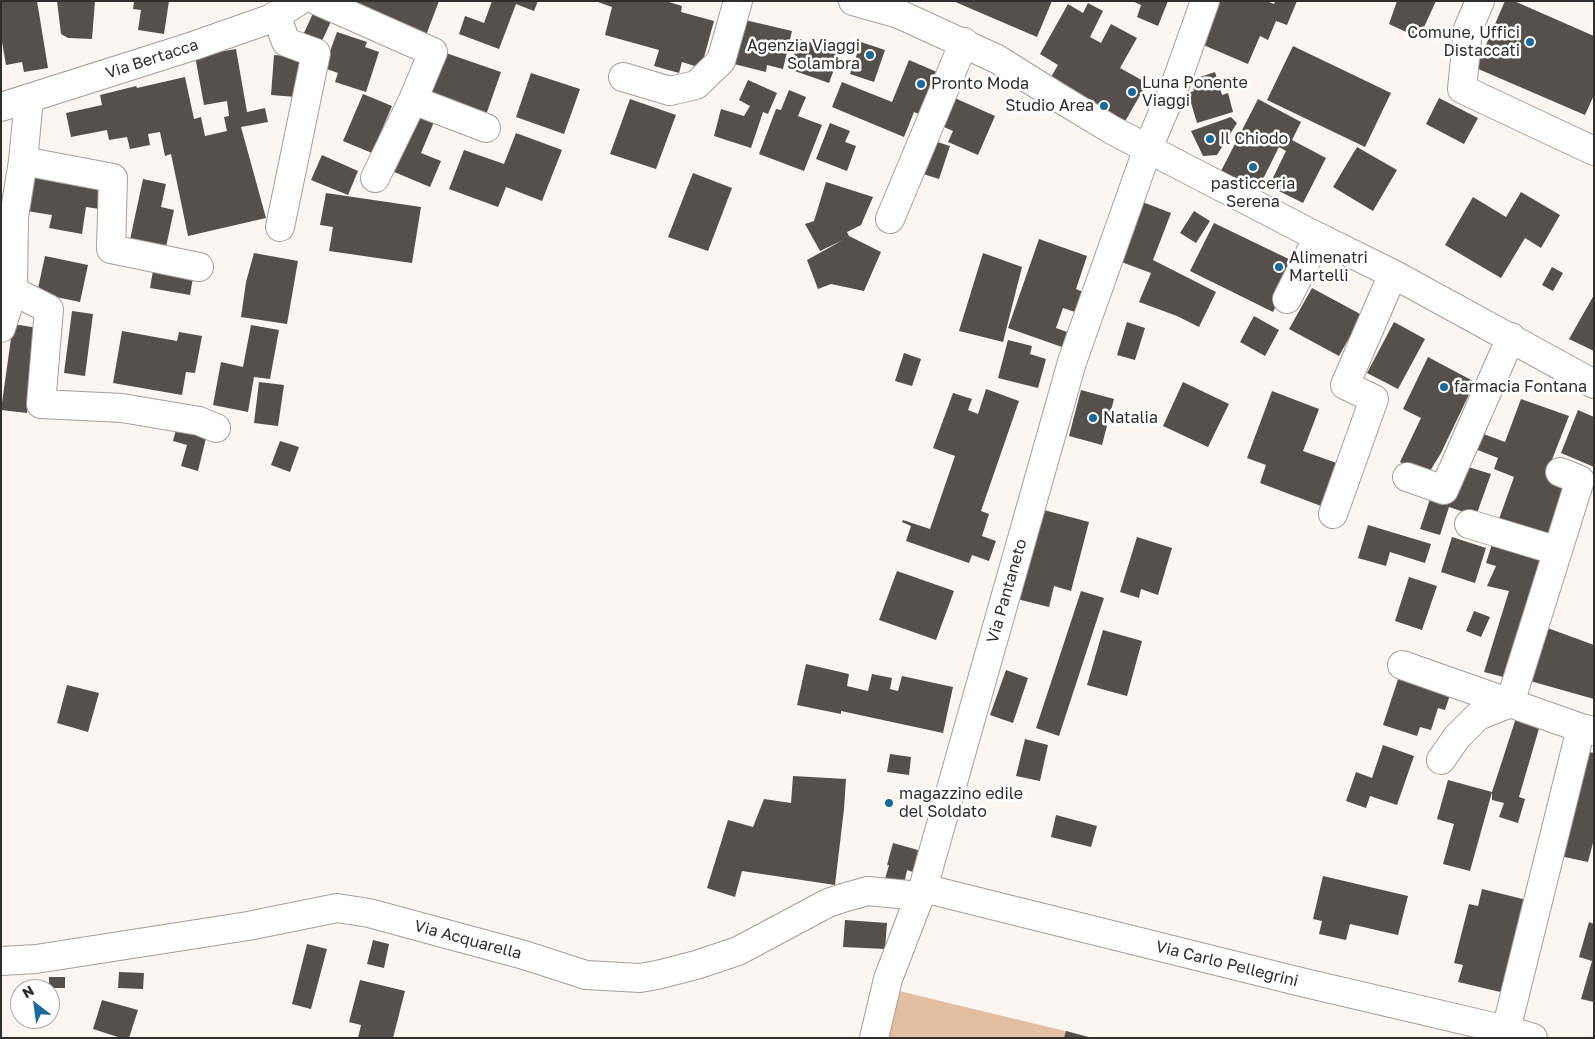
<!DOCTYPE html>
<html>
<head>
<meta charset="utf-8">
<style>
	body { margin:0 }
	#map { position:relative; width:1595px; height:1039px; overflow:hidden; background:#fcf5f0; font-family:"Golos Text",sans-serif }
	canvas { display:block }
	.frame { position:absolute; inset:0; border:2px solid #302e2c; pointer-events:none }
	.north { position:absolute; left:10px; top:979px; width:50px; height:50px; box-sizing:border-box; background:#fff; border:1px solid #acabab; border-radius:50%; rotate:330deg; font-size:14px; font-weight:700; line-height:20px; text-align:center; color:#302e2c }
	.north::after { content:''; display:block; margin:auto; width:18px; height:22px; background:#176a9b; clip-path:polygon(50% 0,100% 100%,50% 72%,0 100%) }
</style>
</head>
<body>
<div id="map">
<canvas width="1595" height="1039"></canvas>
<div class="frame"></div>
<div class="north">N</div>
</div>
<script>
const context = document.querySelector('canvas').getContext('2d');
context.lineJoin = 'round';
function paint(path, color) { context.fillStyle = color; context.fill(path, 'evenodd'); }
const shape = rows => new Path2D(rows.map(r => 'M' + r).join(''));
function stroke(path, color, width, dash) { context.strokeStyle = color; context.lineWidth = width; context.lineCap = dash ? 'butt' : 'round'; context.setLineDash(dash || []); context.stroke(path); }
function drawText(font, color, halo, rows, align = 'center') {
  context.font = font + ' "Golos Text",sans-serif'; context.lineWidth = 5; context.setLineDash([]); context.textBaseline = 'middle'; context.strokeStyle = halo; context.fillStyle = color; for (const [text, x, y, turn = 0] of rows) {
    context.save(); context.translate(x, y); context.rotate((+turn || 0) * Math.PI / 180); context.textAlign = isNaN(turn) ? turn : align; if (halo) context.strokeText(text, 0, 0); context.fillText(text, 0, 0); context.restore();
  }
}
paint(shape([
	[895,990,1094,1038,883,1038]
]), '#e4bea0');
paint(shape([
	[1,1,37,1,48,68,24,72,22,62,6,65,1,36],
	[57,1,95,1,92,39,68,38,61,34],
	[134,1,169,1,164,34,138,30,141,10,133,9],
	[343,1,439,1,425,38],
	[492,1,538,1,534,11,516,4,499,49,459,34,465,16,484,23],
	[595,1,666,1,682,6,681,12,714,21,701,68,682,62,679,73,654,66,659,50,605,35,612,7],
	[953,1,1052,1,1037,37],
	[1132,1,1168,1,1158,26,1137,17,1141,5],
	[1219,1,1267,1,1274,4,1275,1,1297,1,1287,25,1276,21,1268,40,1260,36,1248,64,1201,44],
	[1397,1,1436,1,1419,38,1389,24],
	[1505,1,1514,1,1594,36,1594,95,1585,115,1476,68],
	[1088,3,1103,11,1090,37,1101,43,1111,24,1137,38,1120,68,1147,83,1123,125,1047,84,1058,65,1040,54,1068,4,1083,13],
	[316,7,334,15,321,43,303,35],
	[745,20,792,31,783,69,767,65,766,72,734,64],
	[337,32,367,42,365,47,379,52,366,92,335,82,338,73,324,68],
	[800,39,840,53,829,83,789,69],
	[861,42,885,50,874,82,850,74],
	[1293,46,1391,93,1365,147,1267,100],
	[236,49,247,112,265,108,268,122,241,127,266,218,188,236,171,154,165,156,160,132,148,134,150,145,130,149,127,137,109,140,107,130,71,137,66,113,102,105,100,95,136,86,137,88,185,77,194,119,201,117,205,136,227,131,224,117,229,116,227,101,204,105,195,56],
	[443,52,501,72,485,118,427,99],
	[274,55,300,57,296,97,271,95],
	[909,60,944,75,927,117,914,112,904,137,832,107,842,82,892,102],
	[1215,72,1222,95,1228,93,1233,112,1197,123,1188,93,1194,91,1191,80],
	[531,73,580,89,564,134,516,117],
	[748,80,777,93,768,114,763,112,751,148,714,136,721,109,744,116,750,106,739,100],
	[789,90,806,97,798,116,822,125,804,171,759,154,776,109,781,110],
	[363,94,392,106,372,153,343,141],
	[948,95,995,116,978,155,948,142,953,131,935,123],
	[1439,98,1478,118,1464,144,1426,124],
	[630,99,676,115,656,169,610,154],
	[1258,99,1301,122,1292,140,1326,158,1303,203,1269,186,1286,151,1279,147,1258,189,1221,171],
	[416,114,434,122,421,153,441,161,430,187,392,171],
	[1231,117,1237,123,1217,155,1203,156,1191,131],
	[830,123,850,131,845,142,856,146,847,171,816,159],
	[516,133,562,150,542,201,506,187,498,207,449,189,464,150,504,164],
	[931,140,950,146,939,179,920,173],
	[1357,147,1397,170,1373,211,1333,187],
	[322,155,358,171,348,195,311,180],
	[693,173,732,188,708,251,668,237],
	[27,175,103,189,100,209,86,207,82,234,49,228,52,215,20,210],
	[143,179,166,184,161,207,174,210,164,256,128,249],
	[826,182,873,197,861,225,847,232,849,236,881,252,864,291,831,284,818,289,807,260,843,240,820,251,805,224,814,221],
	[1521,192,1560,215,1541,248,1525,238,1501,278,1445,245,1473,197,1506,217],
	[326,193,421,207,412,263,329,251,333,227,320,225],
	[1140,201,1171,213,1153,260,1216,292,1199,327,1177,316,1139,302,1151,273,1116,260],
	[1194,211,1210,221,1196,243,1180,233],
	[1214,223,1297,263,1273,312,1190,271],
	[1039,239,1087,256,1076,289,1088,294,1081,314,1063,308,1056,328,1067,332,1062,347,1008,328],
	[254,253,298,261,287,324,241,317,246,282],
	[983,253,1022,267,1003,342,959,331],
	[45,256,88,265,80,302,37,293],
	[154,265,194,272,190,295,150,288],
	[1552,267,1563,273,1553,291,1542,285],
	[1312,288,1362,315,1339,356,1289,329],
	[1594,295,1594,351,1569,339],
	[72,311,93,314,85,376,64,373],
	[1254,316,1279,330,1265,356,1240,342],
	[1127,322,1145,328,1135,360,1117,355],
	[1394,322,1425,339,1398,389,1367,373],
	[13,324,38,328,27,413,1,410],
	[251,325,279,330,270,379,254,377,248,412,213,405,221,362,243,367],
	[122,331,177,341,179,332,202,336,195,373,186,372,182,395,113,383],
	[1008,340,1032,346,1030,354,1046,359,1038,388,998,378],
	[904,353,921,359,912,386,895,381],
	[1428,357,1475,382,1441,453,1427,476,1400,462,1421,418,1403,409],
	[259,382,284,385,278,426,254,423],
	[1183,382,1229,404,1208,447,1163,426],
	[986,389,1019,401,981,511,989,514,982,536,996,541,989,561,972,555,969,563,906,541,911,526,902,522,903,520,930,529,955,456,933,448,953,393,972,399,968,410,978,414],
	[1081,390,1114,399,1102,445,1069,436],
	[1272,391,1319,409,1303,451,1345,466,1329,509,1260,483,1266,465,1247,458],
	[1521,399,1569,416,1546,475,1569,483,1549,537,1499,519,1514,477,1494,469,1498,458,1475,449,1481,433,1505,442],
	[1578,410,1594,417,1594,467,1561,453],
	[177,426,207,434,198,471,181,466,187,445,173,441],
	[280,441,299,447,290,472,271,465],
	[1465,466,1491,474,1476,516,1449,507,1440,535,1420,529,1432,493,1453,501],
	[1040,509,1089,522,1071,591,1054,586,1049,607,1017,599],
	[1368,525,1431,544,1425,563,1390,552,1386,566,1358,558],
	[1137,537,1172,548,1158,595,1141,589,1139,598,1120,592],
	[1452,537,1486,548,1475,583,1441,572],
	[1493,541,1547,557,1511,679,1484,672,1509,591,1487,586,1496,566,1486,563],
	[897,571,954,591,936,640,879,620],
	[1409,577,1437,586,1422,630,1395,621],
	[1081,591,1104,598,1059,736,1036,728],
	[1474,611,1490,617,1481,637,1466,631],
	[1542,626,1594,645,1594,699,1523,679],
	[1103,630,1142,641,1127,696,1087,685],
	[806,664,849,674,847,686,868,691,872,674,892,678,890,689,898,691,902,676,953,687,943,733,841,711,841,714,797,705],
	[1006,670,1028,678,1013,723,990,715],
	[1401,670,1453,686,1445,710,1438,708,1431,730,1420,727,1417,736,1383,725],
	[67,685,99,693,88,732,57,723],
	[1516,718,1540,725,1519,797,1525,799,1518,823,1499,817,1504,803,1492,800,1492,792],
	[1025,739,1048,745,1040,781,1016,776],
	[1383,745,1414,756,1397,805,1370,796,1366,808,1346,801,1356,772,1372,778],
	[1585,751,1594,753,1594,839,1588,862,1560,856],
	[890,754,911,757,909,775,887,772],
	[793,776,846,779,844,809,835,885,742,871,735,897,707,888,728,820,753,827,764,799,791,803],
	[1448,780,1492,792,1470,871,1443,864,1454,824,1437,819],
	[1056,815,1097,826,1091,847,1051,837],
	[893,843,918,850,913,872,907,870,905,880,885,879,889,865,887,865],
	[1323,876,1408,896,1398,935,1350,924,1346,940,1319,934,1322,921,1313,919],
	[1482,889,1531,901,1509,994,1458,982,1463,965,1454,963,1469,904,1478,906],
	[845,920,887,923,885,949,843,947],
	[1589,922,1594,924,1594,1002,1581,999,1592,961,1579,957],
	[373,940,389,944,384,968,367,964],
	[307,944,327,949,311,1009,292,1004],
	[119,972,144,973,143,989,118,988],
	[49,977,65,977,65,988,49,988],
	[360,980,405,991,393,1038,358,1038,361,1025,349,1022],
	[102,1000,138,1010,129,1038,121,1038,93,1029],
	[1066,1031,1088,1037,1088,1038,1064,1038]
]), '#56504c');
const minor = shape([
	[318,1,433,52,413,100,486,128],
	[1480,1,1468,29,1462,89,1594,151],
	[276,15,286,42,316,53,280,227],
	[623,77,670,91,696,85,721,61,738,1],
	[1,107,193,46,270,19,299,1],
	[23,161,113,178,111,249,199,267],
	[375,178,413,100],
	[890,219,964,42],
	[13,291,49,309,41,404,122,408,199,421,216,428],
	[1287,299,1318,237],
	[1,328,13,291,14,217,23,161,29,98],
	[1407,477,1444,490,1511,337],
	[1333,514,1374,399,1345,385,1393,274],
	[1469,524,1558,551],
	[1402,665,1581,728],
	[1441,760,1457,737,1478,716,1510,703,1580,480,1560,472],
	[923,888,1301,982,1506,1030,1533,1038],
	[1,961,36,959,248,926,337,908,369,913,524,955,586,975,640,978,657,975,696,965,738,951,828,903,846,897,868,891,919,896],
	[1506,1030,1581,728,1594,731],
	[874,1038,888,979,923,888,1072,362,1148,148,1177,80,1205,1]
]);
const major = shape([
	[853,1,899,14,997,59,1056,96,1112,130,1308,232,1393,274,1594,384]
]);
stroke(minor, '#a59f9a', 30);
stroke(major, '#a59f9a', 30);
stroke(minor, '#fff', 28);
stroke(major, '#fff', 28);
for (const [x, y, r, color] of [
	[1530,42,5,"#176a9b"],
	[870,55,5,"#176a9b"],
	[921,84,5,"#176a9b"],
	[1132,92,5,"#176a9b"],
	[1104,106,5,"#176a9b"],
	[1210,139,5,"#176a9b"],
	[1253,167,5,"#176a9b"],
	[1279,267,5,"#176a9b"],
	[1444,387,5,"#176a9b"],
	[1093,418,5,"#176a9b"],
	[889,803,5,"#176a9b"]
]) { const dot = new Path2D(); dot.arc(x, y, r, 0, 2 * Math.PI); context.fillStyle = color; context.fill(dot); stroke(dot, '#fff', 2); }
drawText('16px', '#302e2c', '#fff', [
	["Comune, Uffici",1520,33,"right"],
	["Distaccati",1520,51,"right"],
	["Agenzia Viaggi",860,46,"right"],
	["Solambra",860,64,"right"],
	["Luna Ponente",1142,83],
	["Viaggi",1142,101],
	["Pronto Moda",931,84],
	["Studio Area",1094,106,"right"],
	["Il Chiodo",1220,139],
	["pasticceria",1253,184,"center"],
	["Serena",1253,202,"center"],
	["Alimenatri",1289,258],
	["Martelli",1289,276],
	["farmacia Fontana",1454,387],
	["Natalia",1103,418],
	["magazzino edile",899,794],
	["del Soldato",899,812]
], 'left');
drawText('16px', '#302e2c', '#fff', [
	["Via Bertacca",152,59,-18],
	["Via Pantaneto",1007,591,-74],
	["Via Acquarella",468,940,15],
	["Via Carlo Pellegrini",1227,964,14]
]);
</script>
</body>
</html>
